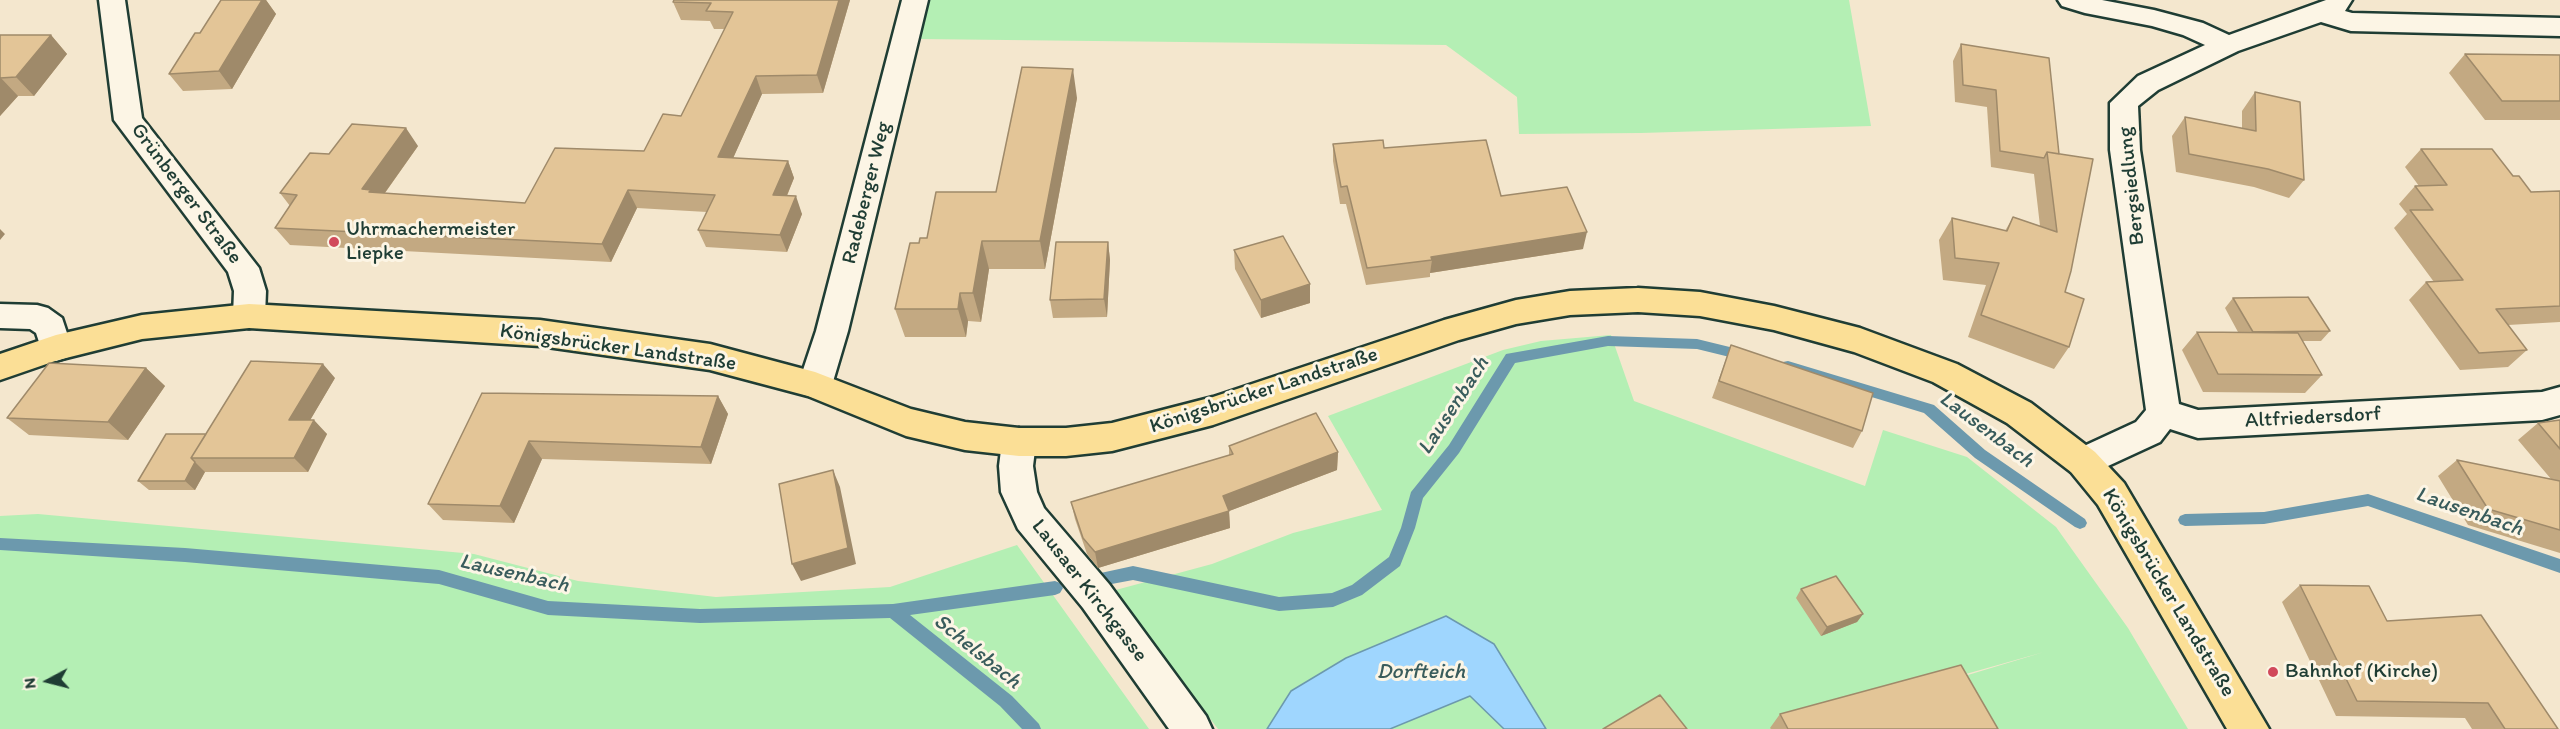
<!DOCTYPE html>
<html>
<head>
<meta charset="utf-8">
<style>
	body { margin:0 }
	#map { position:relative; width:2560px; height:729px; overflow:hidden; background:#f4e7ce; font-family:Itim,sans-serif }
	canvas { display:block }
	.north { position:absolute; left:18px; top:651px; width:60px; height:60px; -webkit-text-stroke:4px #fcf5e5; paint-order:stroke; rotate:263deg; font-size:16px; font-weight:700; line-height:24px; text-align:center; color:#1f3d34 }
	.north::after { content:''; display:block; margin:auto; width:21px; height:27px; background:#1f3d34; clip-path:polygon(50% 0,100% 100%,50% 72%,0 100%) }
</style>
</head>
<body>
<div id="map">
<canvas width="2560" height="729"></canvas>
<div class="north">N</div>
</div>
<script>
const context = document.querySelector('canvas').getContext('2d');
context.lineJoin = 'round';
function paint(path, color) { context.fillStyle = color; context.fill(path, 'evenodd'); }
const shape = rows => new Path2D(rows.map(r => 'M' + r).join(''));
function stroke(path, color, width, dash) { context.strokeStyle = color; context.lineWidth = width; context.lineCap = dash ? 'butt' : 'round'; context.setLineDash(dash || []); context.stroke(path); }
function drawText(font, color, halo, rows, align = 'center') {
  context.font = font + ' Itim,sans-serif'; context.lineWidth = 6; context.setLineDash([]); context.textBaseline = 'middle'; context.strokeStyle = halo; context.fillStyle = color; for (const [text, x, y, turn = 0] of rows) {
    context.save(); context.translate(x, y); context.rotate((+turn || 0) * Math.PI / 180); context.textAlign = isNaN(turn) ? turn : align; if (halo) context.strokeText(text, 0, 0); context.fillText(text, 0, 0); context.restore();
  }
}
paint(shape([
	[929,0,1849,0,1871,126,1641,133,1519,134,1517,97,1446,45,919,39],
	[1611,335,1634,401,1865,486,1883,430,1967,457,2056,527,2128,628,2188,729,1976,729,1948,681,2044,652,1771,729,1546,729,1494,645,1346,658,1291,691,1267,729,1218,729,1112,591,1212,564,1293,533,1382,510,1328,416,1503,350,1541,341],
	[38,514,474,554,578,581,716,597,890,587,1017,545,1149,729,0,729,0,516],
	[1470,696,1504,729,1390,729]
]), '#b4efb4');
const water = shape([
	[1446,616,1494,644,1546,729,1504,729,1470,696,1390,729,1267,729,1291,691,1346,658,1446,616]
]);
paint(water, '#9fd6fe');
stroke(water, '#6c99ad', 1.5);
paint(shape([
	[1608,336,1697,339,1746,351,1751,352,1753,356,1751,360,1746,361,1697,349,1608,346,1515,363,1459,453,1423,498,1415,528,1400,566,1362,595,1333,607,1279,611,1133,580,1101,586,1096,584,1093,579,1096,574,1133,566,1279,597,1332,593,1352,585,1389,557,1401,528,1411,492,1449,445,1506,354,1608,336],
	[1788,361,1934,405,1985,450,2085,519,2087,523,2085,527,2080,529,2075,527,1975,458,1924,413,1783,370,1781,366,1783,362,1788,361],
	[2368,494,2560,559,2560,573,2368,506,2264,524,2185,526,2180,524,2178,520,2180,516,2185,514,2264,512,2368,494],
	[0,538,185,548,439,570,548,601,700,609,893,604,1055,581,1060,583,1063,588,1060,593,1055,595,910,615,1012,696,1039,724,1041,729,1022,729,1000,706,890,618,700,623,548,615,439,584,185,562,0,550,0,538]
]), '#6c99ad');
const minor = shape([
	[99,0,125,0,142,118,259,268,266,291,265,316,260,325,249,328,238,325,233,316,234,291,228,272,114,120,99,0],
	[902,0,928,0,848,331,832,385,827,394,815,398,803,394,798,385,816,331,902,0],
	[2058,0,2102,0,2154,10,2203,23,2229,35,2326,0,2352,0,2345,11,2352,13,2560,18,2560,36,2351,31,2321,22,2238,51,2158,90,2138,106,2140,150,2179,404,2198,410,2542,392,2560,387,2560,415,2542,420,2198,438,2170,429,2160,442,2095,472,2083,476,2071,472,2066,462,2071,452,2136,422,2146,410,2110,150,2110,103,2138,76,2205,45,2183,35,2152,26,2085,13,2062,6,2058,0],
	[0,304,37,305,48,308,62,318,72,348,68,357,56,361,44,357,36,333,30,329,0,328,0,304],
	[1019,428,1031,432,1036,442,1033,466,1037,492,1044,508,1109,584,1206,716,1212,729,1169,729,1083,608,1018,529,1001,492,999,466,1002,442,1007,432,1019,428]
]);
const major = shape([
	[1638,288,1700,292,1774,306,1860,328,1957,364,2031,403,2095,452,2124,483,2269,729,2227,729,2098,505,2071,472,2007,423,1933,382,1854,352,1774,330,1700,316,1638,312,1570,315,1516,324,1459,340,1213,425,1112,451,1066,456,1019,456,965,450,906,436,808,396,710,370,540,346,249,328,142,339,58,360,0,380,0,354,56,335,142,315,249,304,540,320,710,344,815,372,911,409,965,422,1019,428,1066,428,1112,423,1213,397,1444,320,1516,300,1570,291,1638,288]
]);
stroke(minor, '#1f3d34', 5);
stroke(major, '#1f3d34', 5);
paint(minor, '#fcf5e5');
paint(major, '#fbdf96');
paint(shape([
	[221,0,266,0,276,14,232,89,183,91,169,74,200,33],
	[674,0,850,0,823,93,762,94,733,158,788,161,794,178,787,196,802,214,787,252,706,247,698,230,707,212,637,208,611,262,290,245,275,228,290,206,280,193,329,154,418,146,385,193,525,203,644,151,681,116,725,29,714,29,710,21,681,20,673,2],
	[0,35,51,35,67,54,34,96,18,96,0,116],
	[1961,44,2049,58,2069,347,2054,369,1968,337,1986,285,1943,280,1939,240,1952,218,2005,231,2013,217,2040,226,2034,174,1991,167,1987,107,1955,102,1953,61],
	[2465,54,2560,55,2560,120,2485,120,2449,73],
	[2255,92,2304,180,2289,198,2254,187,2176,172,2172,136,2185,117,2242,128,2242,111],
	[1077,98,1045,269,989,269,981,322,968,321,966,337,905,337,895,309,919,243,996,192],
	[1333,144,1384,148,1501,196,1583,249,1430,273,1430,277,1366,285,1346,204,1340,204,1333,161],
	[2421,149,2513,176,2531,192,2560,191,2560,322,2508,325,2527,350,2508,367,2460,370,2409,300,2426,282,2434,282,2394,228,2407,214,2399,204,2415,186,2419,186,2405,167],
	[1108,242,1110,260,1107,317,1053,318,1050,300],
	[1234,250,1310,284,1310,303,1261,318,1235,269],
	[2233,298,2330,331,2321,341,2303,341,2322,375,2305,393,2203,392,2182,350,2197,332,2238,332,2225,308],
	[1731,345,1862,431,1853,448,1712,398],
	[146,368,165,386,128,440,29,435,7,418],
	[335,378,310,420,327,434,308,472,205,472,195,490,149,490,138,481,206,434],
	[482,393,718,396,728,414,711,464,542,459,514,523,443,520,428,504],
	[2560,420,2560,553,2468,525,2438,476,2457,460,2551,479,2518,440,2538,423],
	[1229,446,1338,452,1337,470,1229,511,1230,528,1098,568,1087,554,1075,519,1071,502,1229,456],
	[2300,585,2387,621,2558,729,2472,729,2465,718,2336,716,2282,602],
	[1801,589,1863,614,1857,622,1821,636,1796,598],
	[1780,714,1998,729,1771,729,1770,728]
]), '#c3a982');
paint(shape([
	[262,0,266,0,276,14,232,89,219,71],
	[839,0,850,0,823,93,817,75],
	[51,35,67,54,34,96,16,77],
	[1073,69,1077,98,1045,269,1040,241],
	[756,76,762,94,726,174,718,157],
	[0,77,18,96,0,116],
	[406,128,418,146,379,201,362,189],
	[788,161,794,178,780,212,773,195],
	[628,190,637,208,611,262,602,244],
	[796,196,802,214,787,252,780,235],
	[0,229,5,234,0,240],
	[1587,232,1583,249,1430,273,1432,260,1431,257],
	[982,241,989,269,981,322,973,293],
	[1108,242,1110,260,1107,317,1104,299],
	[1310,284,1310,303,1261,318,1261,300],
	[960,293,968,321,966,337,958,309],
	[323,364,335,378,302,434,289,420],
	[146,368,165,386,128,440,108,422],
	[718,396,728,414,711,464,701,447],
	[314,420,327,434,308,472,294,458],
	[529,441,542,459,514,523,500,506],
	[1338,452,1337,470,1224,513,1229,511,1230,528,1098,568,1095,552,1223,496],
	[195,462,205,472,195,490,185,481],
	[833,470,840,487,856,564,801,581,792,564],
	[1863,614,1857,622,1821,636,1827,627]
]), '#9f8a6a');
const building = shape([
	[221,0,262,0,219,71,169,74,195,33,200,33,221,0],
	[674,0,839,0,817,75,756,76,718,157,788,161,773,195,796,196,780,235,698,230,715,195,628,190,602,244,275,228,297,195,280,193,310,153,329,154,352,124,406,128,362,189,371,190,369,192,525,203,555,148,644,151,663,114,681,116,733,12,706,11,711,3,673,2,674,0],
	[0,35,51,35,16,77,0,78,0,35],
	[1961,44,2049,58,2059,154,2047,152,2044,158,2000,151,1996,90,1963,85,1961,44],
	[2465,54,2560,55,2560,101,2502,101,2465,54],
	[1022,67,1073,69,1040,241,982,241,973,293,960,293,958,309,895,309,910,243,919,243,920,238,927,238,936,192,996,192,1022,67],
	[2255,92,2300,102,2304,180,2268,169,2189,154,2185,117,2256,131,2255,92],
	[1383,140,1384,148,1486,140,1501,196,1567,187,1587,232,1431,257,1432,260,1367,268,1347,186,1341,187,1333,144,1383,140],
	[2421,149,2492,149,2513,176,2519,176,2531,192,2560,191,2560,306,2496,309,2527,350,2479,353,2426,282,2463,280,2410,210,2433,210,2415,186,2447,185,2421,149],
	[2047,152,2093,159,2071,271,2065,292,2084,299,2069,347,1981,315,1999,263,1955,258,1952,218,2007,231,2013,217,2057,232,2047,152],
	[1283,236,1310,284,1261,300,1234,250,1283,236],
	[1056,242,1108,242,1104,299,1050,300,1056,242],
	[2308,297,2330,331,2253,332,2233,298,2308,297],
	[2197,332,2298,333,2322,375,2218,374,2197,332],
	[1731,345,1873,393,1862,431,1719,381,1731,345],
	[251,361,323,364,289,420,314,420,294,458,191,458,251,361],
	[49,363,146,368,108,422,7,418,49,363],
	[482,393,718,396,701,447,529,441,500,506,428,504,482,393],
	[1316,413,1338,452,1223,496,1229,511,1095,552,1083,538,1071,502,1233,454,1229,446,1316,413],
	[2560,420,2560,449,2538,423,2560,420],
	[166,434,206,434,191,458,195,462,185,481,138,481,166,434],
	[2457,460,2560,481,2560,530,2488,509,2457,460],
	[833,470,848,548,792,564,779,484,833,470],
	[1836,576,1863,614,1827,627,1801,589,1836,576],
	[2300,585,2369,586,2387,621,2481,615,2558,729,2505,729,2488,703,2357,701,2300,585],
	[1961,665,1998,729,1788,729,1780,714,1961,665],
	[1660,695,1687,729,1603,729,1660,695]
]);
paint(building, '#e3c597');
stroke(building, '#9f8a6a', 1.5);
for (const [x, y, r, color] of [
	[334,242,6,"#d1495b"],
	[2273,672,6,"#d1495b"]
]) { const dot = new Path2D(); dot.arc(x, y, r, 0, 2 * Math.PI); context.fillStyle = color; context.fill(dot); stroke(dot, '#fcf5e5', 2); }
drawText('21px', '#1f3d34', '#fcf5e5', [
	["Bergsiedlung",2132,186,-96],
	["Radeberger Weg",867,193,-76],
	["Grünberger Straße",186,194,53],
	["Königsbrücker Landstraße",618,348,8],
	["Königsbrücker Landstraße",1264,391,-18],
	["Altfriedersdorf",2313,418,-3],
	["Lausaer Kirchgasse",1089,591,52],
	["Königsbrücker Landstraße",2168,593,59]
]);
drawText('21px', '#1f3d34', '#fcf5e5', [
	["Uhrmachermeister",346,230],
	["Liepke",346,254],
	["Bahnhof (Kirche)",2285,672]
], 'left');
drawText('italic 22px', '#395c5c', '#fcf5e5', [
	["Lausenbach",1454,406,-57],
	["Lausenbach",1986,430,37],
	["Lausenbach",2469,512,19],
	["Lausenbach",514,574,13],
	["Schelsbach",977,652,39],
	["Dorfteich",1421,672]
]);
</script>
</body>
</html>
